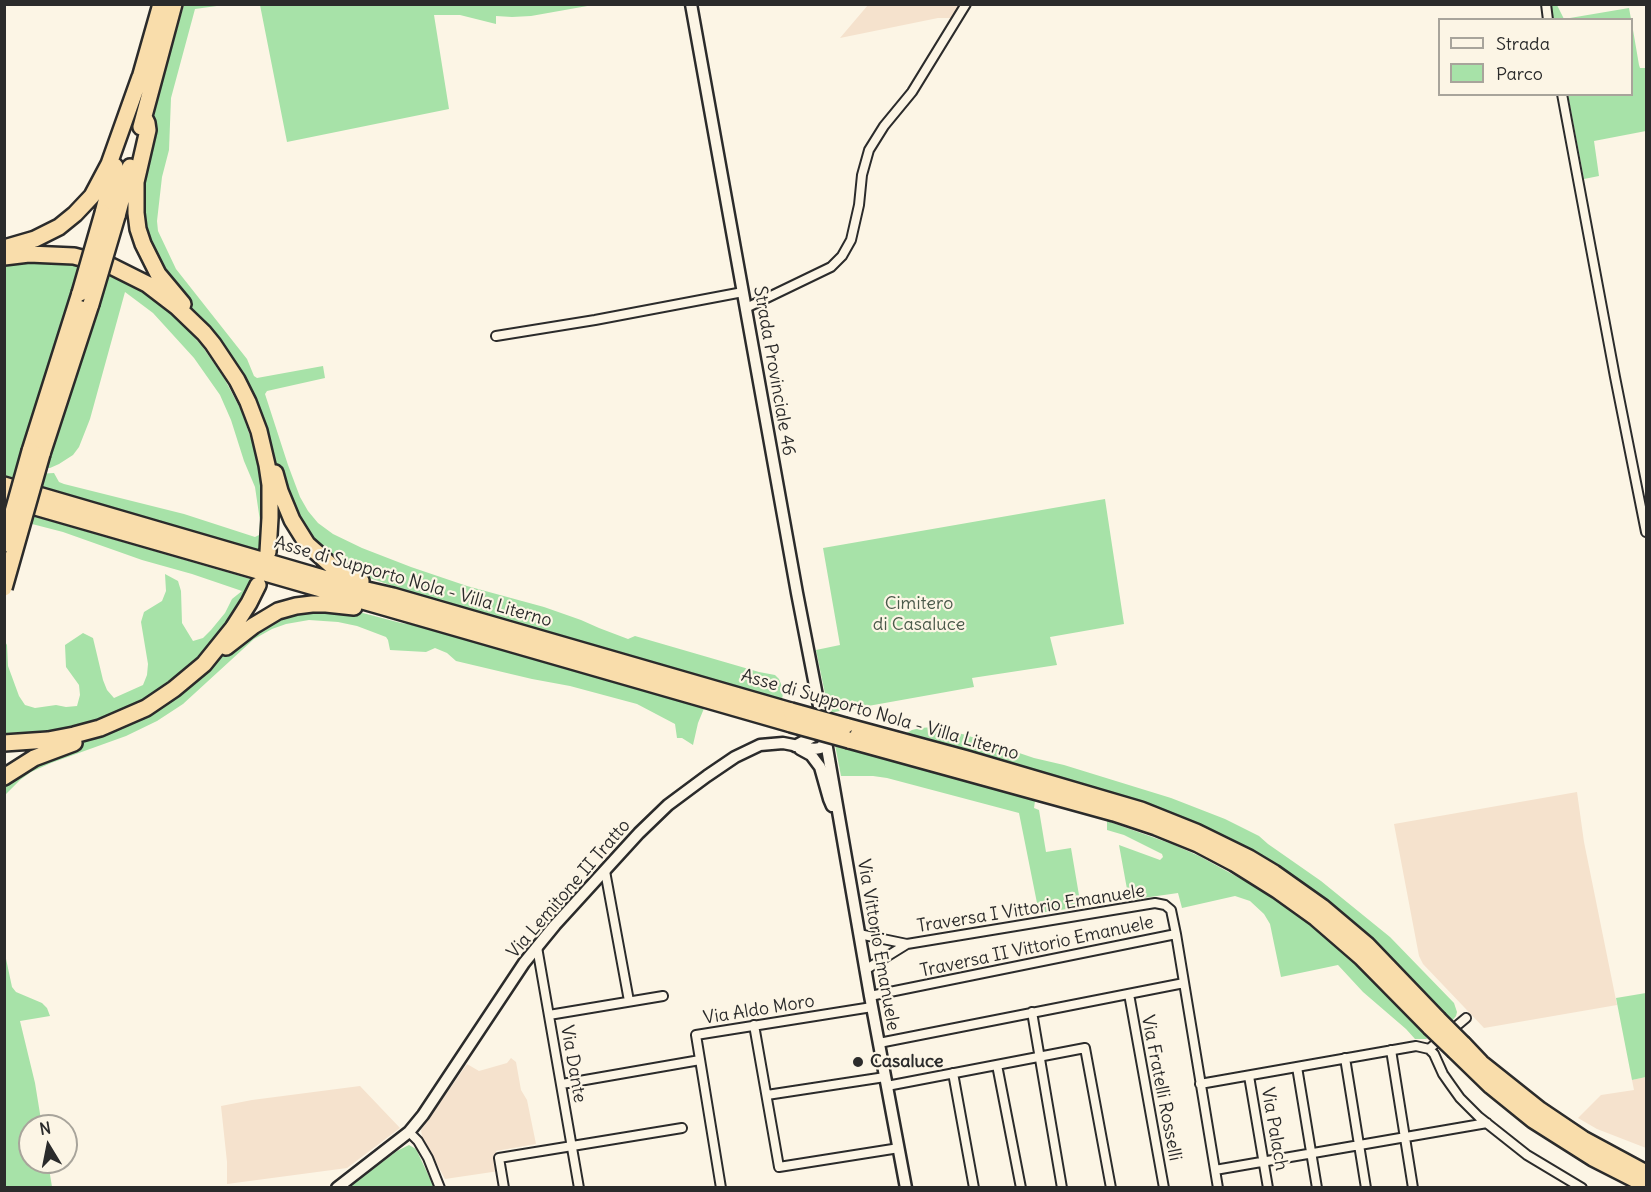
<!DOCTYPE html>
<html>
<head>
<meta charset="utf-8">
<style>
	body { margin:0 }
	#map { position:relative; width:1651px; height:1192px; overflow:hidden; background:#fcf5e5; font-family:Delius,sans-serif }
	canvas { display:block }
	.frame { position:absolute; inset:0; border:6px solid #2b2b2b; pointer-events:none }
	.legend { position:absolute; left:1438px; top:18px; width:195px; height:78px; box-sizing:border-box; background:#fcf5e5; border:2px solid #a8a49b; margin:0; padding:8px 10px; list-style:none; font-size:18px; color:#2b2b2b }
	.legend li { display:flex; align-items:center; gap:12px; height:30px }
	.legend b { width:30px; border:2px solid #a8a49b }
	.north { position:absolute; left:18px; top:1114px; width:60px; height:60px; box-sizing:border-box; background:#fcf5e5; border:2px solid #a8a49b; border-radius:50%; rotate:350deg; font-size:16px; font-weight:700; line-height:24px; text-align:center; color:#2b2b2b }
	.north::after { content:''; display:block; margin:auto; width:21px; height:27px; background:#2b2b2b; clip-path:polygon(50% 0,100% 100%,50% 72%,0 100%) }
</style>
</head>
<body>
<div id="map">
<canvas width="1651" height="1192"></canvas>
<div class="frame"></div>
<ul class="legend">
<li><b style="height:8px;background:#fcf5e5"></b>Strada</li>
<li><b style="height:16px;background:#a7e2a8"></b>Parco</li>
</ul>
<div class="north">N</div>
</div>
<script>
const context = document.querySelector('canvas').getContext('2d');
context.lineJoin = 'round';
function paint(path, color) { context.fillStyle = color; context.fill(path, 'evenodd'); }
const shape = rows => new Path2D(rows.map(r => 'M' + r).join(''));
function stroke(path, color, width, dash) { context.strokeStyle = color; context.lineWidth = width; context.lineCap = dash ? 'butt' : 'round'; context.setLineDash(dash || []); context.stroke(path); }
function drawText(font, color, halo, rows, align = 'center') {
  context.font = font + ' Delius,sans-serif'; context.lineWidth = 4.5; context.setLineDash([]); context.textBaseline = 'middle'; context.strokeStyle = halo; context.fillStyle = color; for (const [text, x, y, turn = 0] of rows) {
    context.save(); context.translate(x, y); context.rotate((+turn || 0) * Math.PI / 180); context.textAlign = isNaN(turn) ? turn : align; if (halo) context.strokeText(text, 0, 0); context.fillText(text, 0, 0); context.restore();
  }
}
paint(shape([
	[868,5,961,5,953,18,938,18,840,38],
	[1577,792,1584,842,1617,1005,1484,1028,1423,964,1419,956,1394,824],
	[511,1058,516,1062,521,1090,527,1100,536,1144,496,1151,499,1171,445,1179,422,1136,421,1130,467,1064,479,1071,507,1063],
	[1646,1077,1646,1148,1597,1129,1578,1118,1601,1095,1634,1090,1632,1080],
	[360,1086,400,1128,347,1168,227,1184,227,1162,221,1106,252,1100]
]), '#f5e2cd');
paint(shape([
	[184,5,224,5,195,9,171,98,169,150,162,177,157,221,158,231,176,269,247,359,254,376,257,378,323,366,325,378,267,391,265,394,288,465,300,497,308,511,318,523,333,534,362,548,411,567,467,586,544,607,581,620,599,628,628,639,635,636,759,672,775,675,779,679,781,684,783,693,782,700,454,607,352,572,314,546,284,492,265,423,251,388,249,387,241,370,219,339,180,296,165,277,142,230,140,177,159,93],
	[260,5,260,4,593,5,531,16,512,17,496,16,496,24,460,15,434,15,449,109,287,142],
	[1548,5,1557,5,1564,19,1629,8,1631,19,1554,19,1549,12],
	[1632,24,1639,65,1640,68,1646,68,1646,131,1594,141,1599,176,1584,179,1568,95,1632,94],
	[74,260,104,269,143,290,172,313,202,346,224,378,241,410,252,442,261,474,265,505,262,551,5,477,5,263],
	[125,292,153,313,194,358,220,395,231,420,244,461,255,487,260,521,259,535,255,537,184,514,64,484,59,482,54,473,36,474,15,470,18,463,37,468,50,468,59,464,73,455,79,447,90,419],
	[1105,499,1124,624,1050,637,1057,665,972,678,974,687,829,713,816,650,840,645,823,548],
	[5,508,254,580,241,606,209,646,181,672,149,695,123,710,72,729,42,735,5,737,4,640,7,645,8,666,19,696,25,705,35,708,56,705,66,707,77,706,80,695,79,685,66,667,65,645,83,633,93,638,103,680,107,690,114,698,143,685,147,675,148,664,141,622,144,612,162,601,166,591,165,574,178,581,181,591,182,623,193,641,203,638,211,630,225,613,232,599,242,591,192,574,142,560,63,532,5,517],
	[295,610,359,612,401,623,420,626,705,706,698,723,693,745,682,738,677,738,675,724,637,704,570,686,532,679,456,661,447,653,435,648,426,652,390,650,388,640,386,637,357,626,338,622,309,620,286,624,272,629,254,639,183,704,157,721,126,736,51,763,31,772,20,780,5,795,5,781,47,755,121,726,182,690,251,632],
	[934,727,966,735,1034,758,1064,765,1171,798,1225,819,1259,836,1268,844,1321,881,1390,937,1454,1003,1457,1012,1456,1016,1451,1022,1371,940,1305,887,903,735,912,730,920,728],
	[835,745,1035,801,1034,808,1039,810,1046,852,1071,848,1081,907,1039,913,1019,813,887,778,873,776,841,776],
	[1107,821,1172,844,1199,856,1254,886,1303,919,1323,934,1376,982,1424,1032,1427,1039,1415,1039,1406,1029,1363,992,1338,965,1281,977,1270,924,1264,914,1250,901,1235,896,1182,908,1178,893,1129,900,1119,845,1160,860,1163,857,1162,854,1124,835,1107,830],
	[5,954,12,987,16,992,42,1003,47,1008,50,1016,20,1021,35,1083,42,1126,30,1126,30,1162,48,1162,52,1187,6,1187,5,1183],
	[1646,993,1646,1077,1632,1080,1616,998],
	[409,1145,416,1149,434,1187,349,1187,397,1151]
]), '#a7e2a8');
const street = shape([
	[1546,4,1548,20],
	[1562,94,1615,377,1646,532],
	[746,308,831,267,842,256,851,240,859,205,862,175,869,150,884,126,912,92,966,4],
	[496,336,595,320,743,292],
	[605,871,629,1001],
	[859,934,907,944],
	[537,947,579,1188],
	[865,970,907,944,1155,903,1165,905,1171,910,1176,934,1218,1188],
	[1129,994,1164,1188],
	[870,996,1176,934],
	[1032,1012,1062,1188],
	[549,1015,663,996],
	[754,1025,779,1167,899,1148],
	[879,1043,1184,983],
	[1429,1049,1434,1054,1443,1074,1450,1084,1460,1098,1479,1117,1527,1155,1582,1188],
	[1391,1050,1413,1188],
	[1345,1058,1366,1188],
	[997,1065,1021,1188],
	[1297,1067,1317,1188],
	[953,1073,974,1188],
	[1249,1076,1268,1188],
	[562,1084,700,1060],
	[1200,1084,1416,1046,1429,1049,1466,1018],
	[887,1086,1085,1048,1111,1188],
	[767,1095,885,1077],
	[409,1132,418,1141,428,1158,440,1188],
	[1215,1170,1487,1123],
	[504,1188,499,1158,682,1128],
	[721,1188,696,1035,872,1007]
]);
const secondary = shape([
	[691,4,797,593,826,742,870,996,906,1188],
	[795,746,814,736,818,725],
	[800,749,811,755,820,767,829,799,832,806],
	[337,1188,409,1132,423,1115,524,963,537,947,555,925,639,833,668,805,707,776,735,757,760,745,783,743,814,749,820,748,826,742]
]);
const highway = shape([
	[138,85,161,4],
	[144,117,147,123,148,130,136,182,136,213,138,229,143,244,158,274,183,304],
	[141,127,174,4],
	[103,213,115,166],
	[117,216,130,167],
	[4,248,35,239,59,227,75,214,92,196,109,164,140,77],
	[4,257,29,254,74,256,111,266,147,284,177,307,204,333,213,344,237,380,248,402,259,431,267,465,270,485,270,518,268,552],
	[30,451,80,293],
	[42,454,91,304],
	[275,473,280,491,292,520,307,544,333,567,351,577,361,581],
	[4,485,354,587,393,596,791,711],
	[4,498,791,724],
	[226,647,253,626,278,611,296,606,312,604,326,604,354,607],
	[845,726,967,759,1141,810,1196,832,1249,858,1274,873,1322,907,1367,945,1438,1019],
	[849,740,1114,813,1156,827,1198,844,1234,863,1277,890,1316,918,1361,957,1430,1027],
	[4,743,48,740,74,735,100,728,146,708,174,689,204,664,233,628,249,603,258,585],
	[4,777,34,758,74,743],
	[1463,1044,1481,1063,1540,1110,1583,1139,1646,1173],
	[1455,1051,1491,1086,1533,1120,1593,1158,1646,1185]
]);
stroke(street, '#2b2b2b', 12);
stroke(secondary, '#2b2b2b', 15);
stroke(highway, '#2b2b2b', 20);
stroke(street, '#fcf5e5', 8);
stroke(secondary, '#fcf5e5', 10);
stroke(highway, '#f9ddab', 15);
const highwayBridge = shape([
	[80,293,103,213],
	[91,304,117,216],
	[4,544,30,451],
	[4,588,42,454],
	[791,711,845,726],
	[791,724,849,740],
	[1438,1019,1463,1044],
	[1430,1027,1455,1051]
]);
stroke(highwayBridge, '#2b2b2b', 20, []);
stroke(highwayBridge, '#f9ddab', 15);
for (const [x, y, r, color] of [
	[858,1062,6,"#2b2b2b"]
]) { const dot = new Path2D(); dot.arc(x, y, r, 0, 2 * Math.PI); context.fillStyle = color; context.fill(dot); stroke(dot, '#fcf5e5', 2); }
drawText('18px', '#2b2b2b', '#fcf5e5', [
	["Strada Provinciale 46",774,371,80],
	["Asse di Supporto Nola - Villa Literno",413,582,16],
	["Asse di Supporto Nola - Villa Literno",880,715,16],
	["Via Lemitone II Tratto",569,889,-49],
	["Traversa I Vittorio Emanuele",1031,909,-9],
	["Via Vittorio Emanuele",878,945,80],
	["Traversa II Vittorio Emanuele",1037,947,-12],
	["Via Aldo Moro",759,1010,-9],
	["Via Dante",573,1064,80],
	["Via Fratelli Rosselli",1161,1088,79],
	["Via Palach",1274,1129,80]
]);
drawText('18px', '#4a594a', '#fcf5e5', [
	["Cimitero",919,604],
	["di Casaluce",919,625]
]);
drawText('bold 18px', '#2b2b2b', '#fcf5e5', [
	["Casaluce",870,1062]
], 'left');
</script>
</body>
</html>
